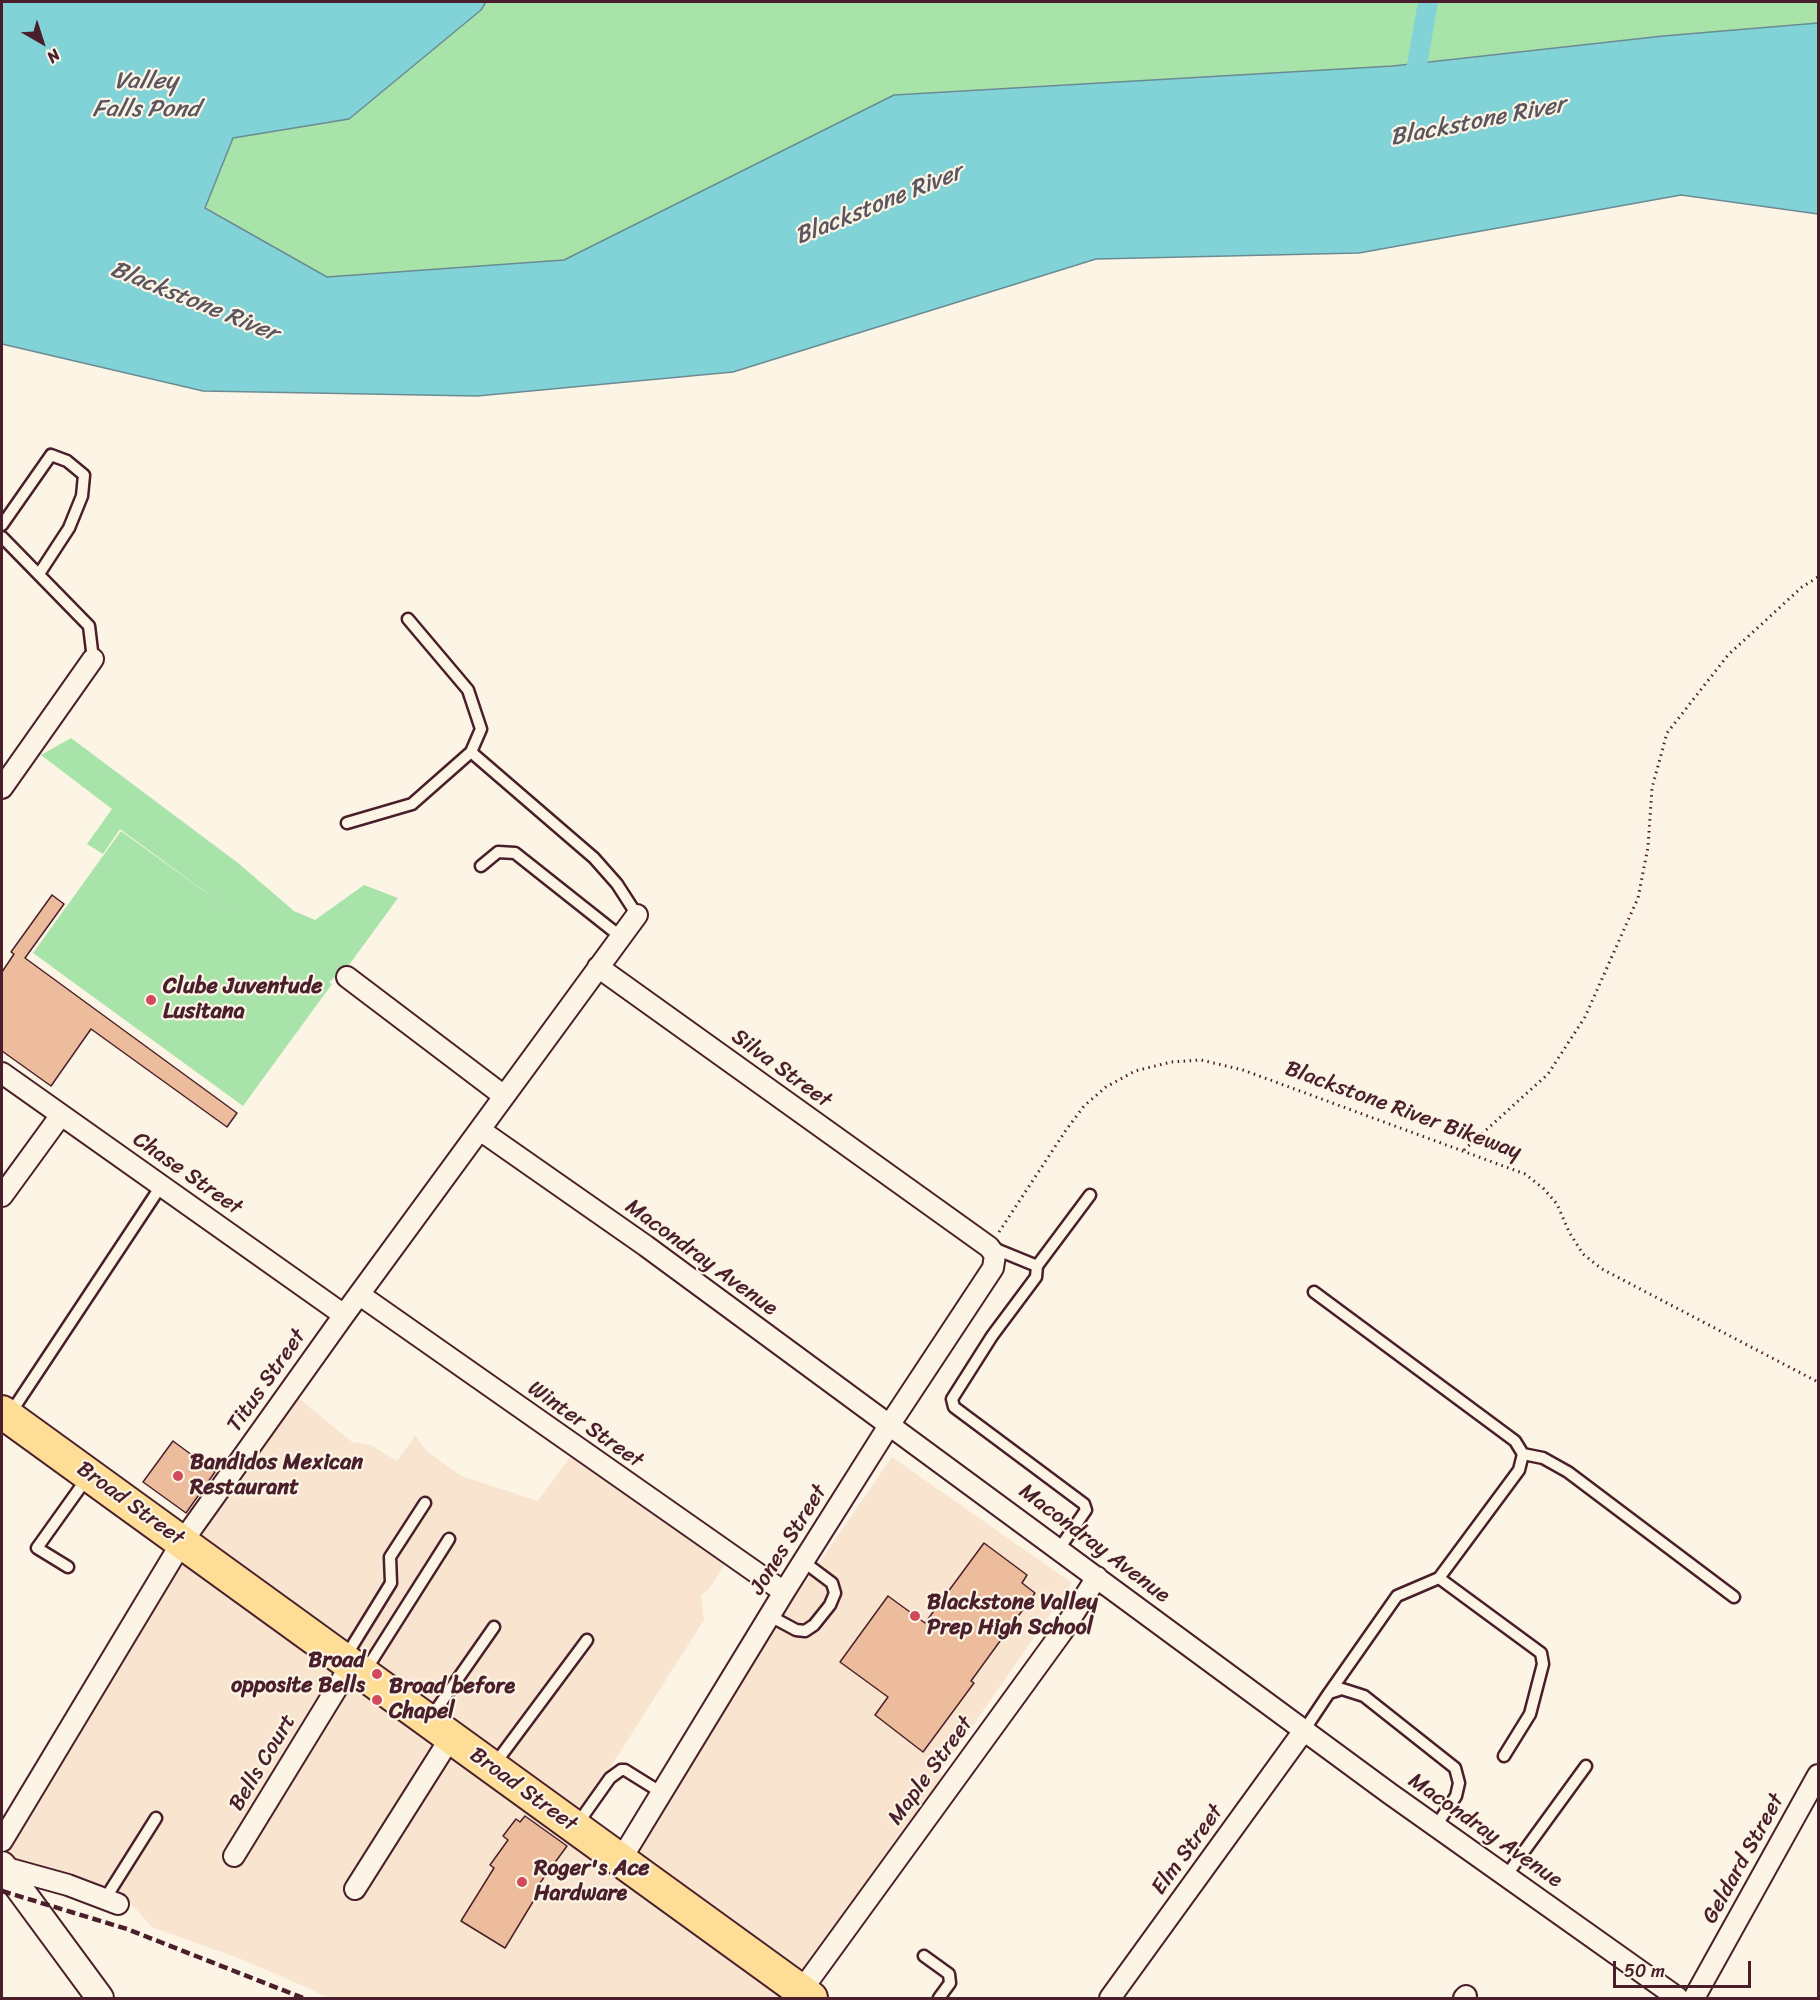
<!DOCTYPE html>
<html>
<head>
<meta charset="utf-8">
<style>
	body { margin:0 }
	#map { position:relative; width:1820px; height:2000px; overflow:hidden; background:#fcf5e5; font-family:Sriracha,sans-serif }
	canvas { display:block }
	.frame { position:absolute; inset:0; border:3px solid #4a1f2b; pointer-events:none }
	.north { position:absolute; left:12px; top:12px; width:60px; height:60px; -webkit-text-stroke:4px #fcf5e5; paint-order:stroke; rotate:141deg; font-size:16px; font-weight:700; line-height:24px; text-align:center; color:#4a1f2b }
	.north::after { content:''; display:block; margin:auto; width:21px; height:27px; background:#4a1f2b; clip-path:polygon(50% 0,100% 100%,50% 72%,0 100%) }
	.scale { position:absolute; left:1613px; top:1961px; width:138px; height:27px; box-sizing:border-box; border:3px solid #4a1f2b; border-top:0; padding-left:8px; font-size:18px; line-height:21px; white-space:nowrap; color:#4a1f2b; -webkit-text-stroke:4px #fcf5e5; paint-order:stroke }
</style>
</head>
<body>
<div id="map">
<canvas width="1820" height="2000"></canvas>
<div class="frame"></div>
<div class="north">N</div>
<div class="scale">50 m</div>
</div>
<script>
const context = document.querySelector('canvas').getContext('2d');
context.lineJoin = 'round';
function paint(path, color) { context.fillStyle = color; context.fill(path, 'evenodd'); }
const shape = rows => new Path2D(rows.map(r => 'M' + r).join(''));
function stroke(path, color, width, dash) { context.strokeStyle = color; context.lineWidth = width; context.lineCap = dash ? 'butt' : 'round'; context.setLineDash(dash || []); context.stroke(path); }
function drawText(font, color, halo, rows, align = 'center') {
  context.font = font + ' Sriracha,sans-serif'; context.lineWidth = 4.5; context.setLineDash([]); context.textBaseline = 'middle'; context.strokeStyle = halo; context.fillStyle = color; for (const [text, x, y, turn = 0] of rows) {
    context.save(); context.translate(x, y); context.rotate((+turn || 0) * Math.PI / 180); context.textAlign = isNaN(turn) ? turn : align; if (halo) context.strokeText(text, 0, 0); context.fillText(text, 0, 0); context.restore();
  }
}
paint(shape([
	[295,1395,352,1442,371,1445,397,1461,415,1436,428,1452,461,1476,538,1501,575,1450,730,1555,710,1588,701,1596,704,1620,575,1823,615,1857,892,1457,1072,1583,939,1774,951,1780,802,1987,811,1998,330,1998,246,1961,152,1927,130,1903,110,1899,2,1863,2,1827,119,1635]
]), '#f8e4cf');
paint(shape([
	[486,2,1818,2,1818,23,1663,36,1393,66,894,95,564,260,327,277,205,207,233,138,349,119,481,10],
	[71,738,238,863,294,911,315,920,364,885,398,898,346,969,329,982,332,984,243,1106,33,953,121,831,230,910,120,829,103,854,87,844,112,809,41,755]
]), '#a8e3a9');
const water = shape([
	[2,2,486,2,481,10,349,119,233,138,205,208,327,277,564,260,894,95,1393,66,1663,36,1818,23,1818,214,1681,195,1359,253,1096,259,733,372,477,396,203,391,2,344,2,2]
]);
paint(water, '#81d3d8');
stroke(water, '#6b8b93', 1.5);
stroke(shape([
	[1413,88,1428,2]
]), '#81d3d8', 20);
const building = shape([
	[52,895,64,904,25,958,237,1113,227,1127,91,1029,51,1086,2,1051,2,972,14,954,11,952,52,895],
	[173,1441,215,1472,186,1513,143,1482,173,1441],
	[984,1543,1027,1575,1022,1583,1035,1593,971,1681,974,1683,923,1752,875,1715,888,1697,840,1662,888,1596,925,1623,984,1543],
	[525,1816,567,1846,537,1887,540,1890,505,1948,461,1921,494,1868,490,1865,508,1840,503,1836,516,1819,520,1822,525,1816]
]);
paint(building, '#edbc9d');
stroke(building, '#4a1f2b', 1.5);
const service = shape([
	[2,525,51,455,67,461,84,475,82,496,69,528,39,574],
	[2,537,89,626,93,659],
	[408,619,468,690,481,729,471,752],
	[347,823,412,804,471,752,594,858,617,884,637,915],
	[481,866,498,852,515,853,621,937],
	[993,1248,1037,1266],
	[1314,1292,1515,1441,1523,1454,1519,1470,1439,1578],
	[10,1414,161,1186],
	[1523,1454,1543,1458,1568,1472,1734,1597],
	[1059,1549,1086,1510,1084,1504,954,1407,952,1399,992,1336,1036,1277,1037,1266,1090,1195],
	[68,1567,37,1548,87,1478],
	[770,1616,796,1630,805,1631,814,1625,830,1605,835,1593,832,1583,804,1562],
	[346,1656,391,1583,390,1557,425,1503],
	[364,1673,449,1539],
	[1329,1693,1397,1596,1439,1578,1541,1653,1543,1664,1530,1714,1504,1756],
	[429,1720,494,1627],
	[1305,1729,1329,1693,1342,1689,1364,1696,1455,1768,1459,1783,1456,1796,1436,1826],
	[494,1765,587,1640],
	[576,1826,610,1778,621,1770,625,1770,662,1793],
	[1506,1876,1586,1766],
	[105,1899,156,1818],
	[924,1956,949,1974,950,1983,939,1998]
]);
const minor = shape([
	[2,788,93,659],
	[598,967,989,1247,995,1255,993,1268,890,1424,784,1592,620,1861],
	[347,977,504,1096],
	[2,1073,344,1315],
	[480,1130,646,1246,1389,1793,1678,1998],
	[2,1196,61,1115],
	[360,1295,784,1592],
	[2,1841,182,1542,344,1315,637,915],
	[234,1856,351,1665],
	[3,1867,68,1885,118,1904],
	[355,1889,451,1737],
	[801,1991,1062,1632,1097,1577],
	[1110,1998,1305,1729],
	[1464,1998,1466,1996],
	[1694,1998,1818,1775]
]);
const tertiary = shape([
	[2,1865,100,1998]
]);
const primary = shape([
	[2,1412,811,1998]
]);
stroke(service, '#4a1f2b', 15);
stroke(minor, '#4a1f2b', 24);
stroke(tertiary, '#4a1f2b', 30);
stroke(primary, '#4a1f2b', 36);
stroke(shape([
	[1464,1150,1548,1074,1585,1017,1638,898,1648,847,1652,788,1667,733,1728,655,1802,587,1818,577],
	[999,1232,1066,1130,1084,1106,1106,1087,1135,1071,1171,1062,1201,1060,1243,1070,1525,1174,1544,1189,1557,1204,1569,1232,1583,1254,1602,1269,1818,1382]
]), '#4a1f2b', 3, [1.5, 4.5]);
stroke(service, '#fcf5e5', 10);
stroke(minor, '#fcf5e5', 20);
stroke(tertiary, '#fcf5e5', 26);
stroke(primary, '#fedd96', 32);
stroke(shape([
	[2,1891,127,1929,303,1998]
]), '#4a1f2b', 4.5, [9, 4.5]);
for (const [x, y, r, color] of [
	[151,1000,6,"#d1495b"],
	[178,1476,6,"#d1495b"],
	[915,1616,6,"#d1495b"],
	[377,1674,6,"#d1495b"],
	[377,1700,6,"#d1495b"],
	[522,1882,6,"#d1495b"]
]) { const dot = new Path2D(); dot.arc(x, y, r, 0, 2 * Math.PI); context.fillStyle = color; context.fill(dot); stroke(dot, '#fcf5e5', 2); }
drawText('bold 22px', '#4a1f2b', '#fcf5e5', [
	["Clube Juventude",163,987],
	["Lusitana",163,1012],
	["Bandidos Mexican",190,1463],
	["Restaurant",190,1488],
	["Blackstone Valley",927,1603],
	["Prep High School",927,1628],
	["Broad",365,1661,"right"],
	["opposite Bells",365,1686,"right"],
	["Broad before",389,1687],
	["Chapel",389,1712],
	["Roger's Ace",534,1869],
	["Hardware",534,1894]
], 'left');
drawText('22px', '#4a1f2b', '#fcf5e5', [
	["Silva Street",781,1069,36],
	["Blackstone River Bikeway",1403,1111,20],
	["Chase Street",187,1174,35],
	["Macondray Avenue",701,1258,36],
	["Titus Street",267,1381,-55],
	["Winter Street",585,1425,35],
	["Broad Street",130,1504,36],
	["Jones Street",789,1540,-58],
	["Macondray Avenue",1094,1544,37],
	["Bells Court",263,1763,-59],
	["Maple Street",931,1771,-54],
	["Broad Street",523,1790,36],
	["Macondray Avenue",1485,1831,35],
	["Elm Street",1188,1850,-54],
	["Geldard Street",1744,1859,-61]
]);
drawText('italic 24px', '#5a555f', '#fcf5e5', [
	["Valley",146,82],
	["Falls Pond",146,110],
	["Blackstone River",1478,122,-11],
	["Blackstone River",879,205,-22],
	["Blackstone River",194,302,22]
]);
</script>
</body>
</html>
